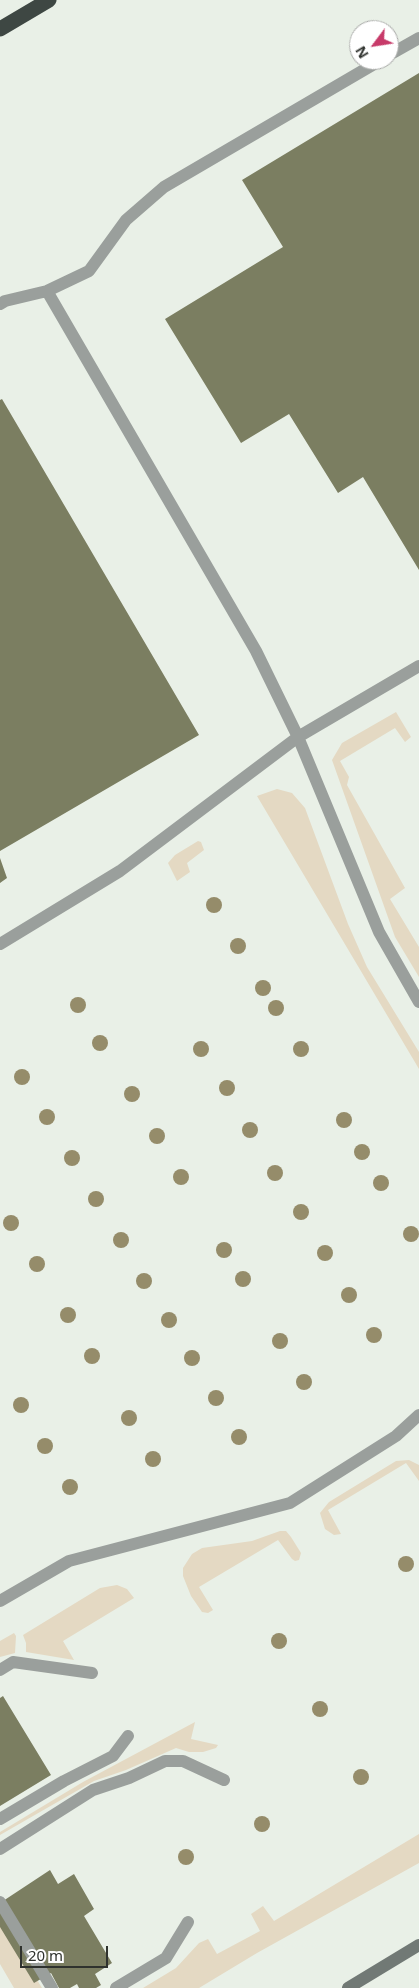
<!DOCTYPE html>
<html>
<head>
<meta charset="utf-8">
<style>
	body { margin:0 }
	#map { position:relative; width:419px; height:1988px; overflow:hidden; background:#e9f0e7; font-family:"Noto Sans",sans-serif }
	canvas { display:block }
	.north { position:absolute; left:349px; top:20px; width:50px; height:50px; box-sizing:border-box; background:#fff; border:1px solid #acadab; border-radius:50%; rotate:239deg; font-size:14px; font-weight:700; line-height:20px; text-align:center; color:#2f322e }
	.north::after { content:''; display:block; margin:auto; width:18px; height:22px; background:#c73a69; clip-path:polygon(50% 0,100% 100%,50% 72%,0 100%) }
	.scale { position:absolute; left:20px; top:1946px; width:88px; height:22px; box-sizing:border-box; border:2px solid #2f322e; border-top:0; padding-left:6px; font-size:15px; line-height:18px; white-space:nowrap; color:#2f322e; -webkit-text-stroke:4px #fff; paint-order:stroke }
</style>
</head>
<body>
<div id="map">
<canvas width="419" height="1988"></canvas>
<div class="north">N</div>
<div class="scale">20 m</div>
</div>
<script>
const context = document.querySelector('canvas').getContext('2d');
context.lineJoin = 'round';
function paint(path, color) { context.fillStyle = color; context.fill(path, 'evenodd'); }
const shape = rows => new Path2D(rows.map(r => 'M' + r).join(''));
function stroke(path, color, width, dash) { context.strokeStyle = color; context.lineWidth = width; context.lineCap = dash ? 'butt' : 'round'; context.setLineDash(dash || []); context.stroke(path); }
paint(shape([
	[396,712,411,737,405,742,395,728,340,761,349,777,347,785,405,888,390,899,419,947,419,977,395,937,332,760,342,743],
	[277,789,292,793,305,808,348,924,367,967,419,1052,419,1069,257,796],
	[198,841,201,842,204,850,187,863,190,872,177,881,168,863,175,855],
	[409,1460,419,1465,419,1481,406,1463,328,1510,341,1534,334,1535,325,1529,320,1513,329,1502,396,1461],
	[280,1531,286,1531,291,1537,301,1553,299,1560,295,1561,292,1559,278,1540,199,1587,213,1610,208,1613,202,1612,191,1596,183,1576,183,1568,192,1554,202,1548,252,1541],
	[117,1585,127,1589,134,1598,63,1641,74,1660,26,1652,26,1643,23,1635,100,1588],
	[14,1633,16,1636,15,1653,0,1657,0,1641],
	[195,1722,191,1739,218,1745,216,1748,203,1752,189,1752,176,1748,126,1770,94,1781,0,1835,0,1832,83,1782],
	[419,1834,419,1863,257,1953,199,1988,143,1988,176,1968,199,1943,208,1939,217,1954,260,1931,251,1914,263,1906,274,1921],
	[0,1919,42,1988,14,1988,0,1964]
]), '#e4d9c3');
paint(shape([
	[419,73,419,570,363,477,338,493,289,414,241,443,165,319,283,247,242,180],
	[2,399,199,735,0,851,0,400],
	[0,858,7,878,0,883],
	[3,1696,51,1775,0,1806,0,1698],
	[50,1870,58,1884,74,1874,94,1909,84,1916,112,1963,95,1974,101,1985,96,1988,79,1988,77,1984,70,1988,59,1988,51,1973,34,1983,0,1927,0,1903]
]), '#7b7e61');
stroke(shape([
	[389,55,419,38],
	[47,291,256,651,298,737,379,932,419,1002],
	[0,304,5,301,47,291,89,271,126,220,164,187,381,60],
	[0,944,120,871,298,737,419,666],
	[0,1601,69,1561,290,1503,396,1436,419,1415],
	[0,1670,13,1662,92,1673],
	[0,1819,64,1781,113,1756,128,1736],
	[0,1849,93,1790,129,1778,165,1761,183,1761,224,1780],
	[0,1902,52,1988],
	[116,1988,166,1958,188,1922]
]), '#9a9f9c', 12);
stroke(shape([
	[348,1988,419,1945]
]), '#717975', 12);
stroke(shape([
	[0,29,49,0]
]), '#3e4743', 15);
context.fillStyle = '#958c6a';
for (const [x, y] of [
	[214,905],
	[238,946],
	[263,988],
	[78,1005],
	[276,1008],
	[100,1043],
	[201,1049],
	[301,1049],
	[22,1077],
	[227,1088],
	[132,1094],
	[47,1117],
	[344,1120],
	[250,1130],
	[157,1136],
	[362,1152],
	[72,1158],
	[275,1173],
	[181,1177],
	[381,1183],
	[96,1199],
	[301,1212],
	[11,1223],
	[411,1234],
	[121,1240],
	[224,1250],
	[325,1253],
	[37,1264],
	[243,1279],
	[144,1281],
	[349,1295],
	[68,1315],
	[169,1320],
	[374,1335],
	[280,1341],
	[92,1356],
	[192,1358],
	[304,1382],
	[216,1398],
	[21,1405],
	[129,1418],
	[239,1437],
	[45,1446],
	[153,1459],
	[70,1487],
	[406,1564],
	[279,1641],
	[320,1709],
	[361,1777],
	[262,1824],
	[186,1857]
]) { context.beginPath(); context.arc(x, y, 8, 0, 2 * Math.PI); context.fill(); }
</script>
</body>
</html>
